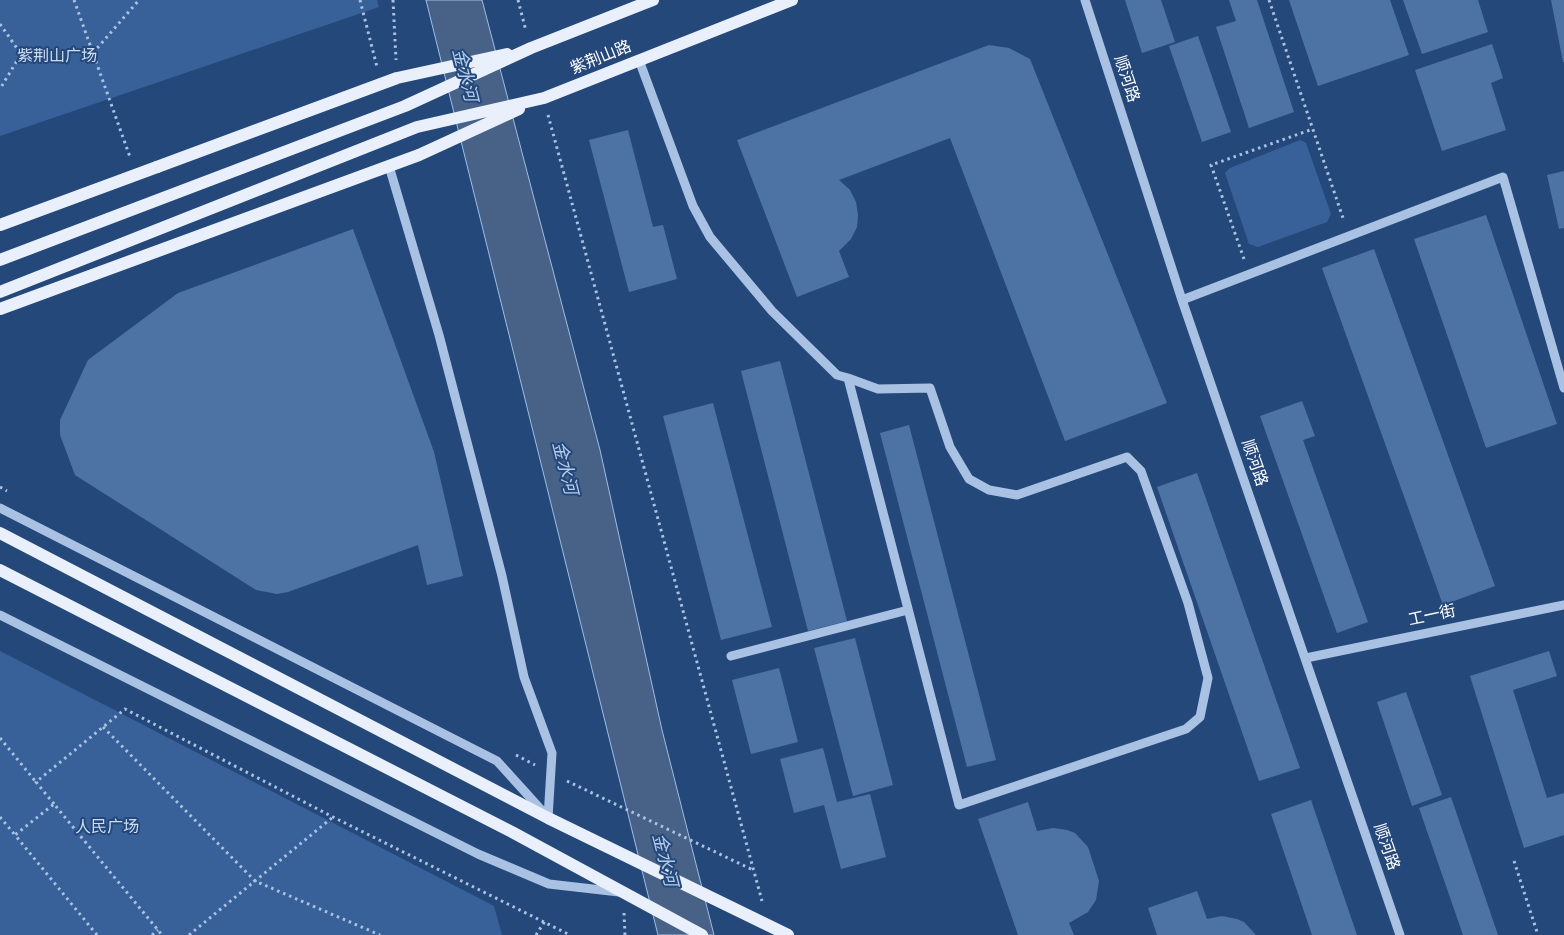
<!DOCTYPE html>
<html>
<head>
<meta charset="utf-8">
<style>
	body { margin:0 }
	canvas { display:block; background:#25487b }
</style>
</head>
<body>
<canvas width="1564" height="935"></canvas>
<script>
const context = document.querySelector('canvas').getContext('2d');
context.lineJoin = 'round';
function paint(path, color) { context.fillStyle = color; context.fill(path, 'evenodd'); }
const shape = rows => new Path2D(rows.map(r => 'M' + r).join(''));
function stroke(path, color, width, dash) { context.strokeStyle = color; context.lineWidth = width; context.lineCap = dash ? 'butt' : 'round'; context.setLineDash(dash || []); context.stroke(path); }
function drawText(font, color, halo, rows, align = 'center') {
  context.font = font + ' "Archivo Narrow","Noto Sans SC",sans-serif'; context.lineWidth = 4; context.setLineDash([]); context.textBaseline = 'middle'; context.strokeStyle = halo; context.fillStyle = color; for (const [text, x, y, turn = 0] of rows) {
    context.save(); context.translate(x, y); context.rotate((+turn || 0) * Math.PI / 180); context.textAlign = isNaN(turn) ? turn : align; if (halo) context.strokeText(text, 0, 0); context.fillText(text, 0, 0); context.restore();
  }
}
paint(shape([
	[0,0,377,0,379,7,0,136],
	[1300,140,1306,143,1331,214,1327,222,1258,247,1249,244,1225,173,1230,168],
	[0,651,494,906,502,935,0,935]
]), '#396199');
const water = shape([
	[426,0,482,0,600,450,662,730,714,935,658,935,426,0]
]);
paint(water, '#486287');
stroke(water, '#9dbde5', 1);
paint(shape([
	[1125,0,1161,0,1175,42,1142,53],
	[1229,0,1257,0,1294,112,1249,128,1216,27,1236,21],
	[1289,0,1390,0,1409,55,1318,86],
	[1403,0,1478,0,1488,32,1422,54],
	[1551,0,1564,0,1564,62,1563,62],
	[1198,36,1231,132,1202,142,1169,46],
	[1492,44,1503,78,1491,83,1506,130,1442,151,1415,70],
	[989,45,1009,48,1030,59,1167,403,1065,441,950,138,839,180,850,190,856,202,858,215,857,227,851,239,839,251,849,277,797,297,737,140],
	[628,130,653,227,663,225,677,279,629,292,589,140],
	[1564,171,1564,228,1559,229,1547,175],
	[1486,215,1557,424,1486,448,1414,239],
	[353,229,434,452,463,576,427,585,418,545,288,592,277,594,256,590,75,475,60,435,60,420,88,360,178,293],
	[1374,249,1495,586,1443,605,1322,268],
	[780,361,847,621,808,631,741,371],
	[1302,401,1315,436,1303,440,1368,622,1337,633,1260,416],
	[713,403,772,627,721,640,663,416],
	[909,425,996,760,967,767,880,433],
	[1197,473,1300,768,1259,781,1157,487],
	[855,638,893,785,853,796,814,648],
	[1549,651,1557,676,1513,690,1547,798,1564,793,1564,835,1524,848,1470,676],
	[779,668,798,742,751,754,732,680],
	[1406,692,1442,795,1412,806,1377,702],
	[823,748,837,802,870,794,886,857,841,869,824,805,794,813,780,759],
	[1451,797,1498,935,1463,935,1419,808],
	[1311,800,1357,935,1312,935,1271,814],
	[1028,802,1037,831,1053,828,1067,830,1075,833,1088,847,1099,881,1096,900,1088,912,1069,923,1074,935,1018,935,978,819],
	[1197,891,1207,919,1222,916,1237,919,1244,922,1256,935,1157,935,1148,908]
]), '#4d72a4');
stroke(shape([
	[74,0,130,157],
	[360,0,377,67],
	[393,0,396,60],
	[518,0,526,31],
	[1269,0,1344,221],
	[0,24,21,54,0,89],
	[93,53,139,0],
	[548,115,762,901],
	[1244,259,1211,165,1313,129],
	[0,487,7,491],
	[103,727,255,881,380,935],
	[0,738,36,782],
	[516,755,535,765],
	[567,781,753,870],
	[54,804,36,782,125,709,333,817,570,935],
	[0,817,15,835],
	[1514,861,1538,935],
	[624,913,625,935],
	[97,935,15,835,54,804,162,935],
	[152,935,158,930],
	[189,935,333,817],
	[536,935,545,921]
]), '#a9c2e4', 3, [2.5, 4]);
stroke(shape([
	[1085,0,1182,300,1400,935],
	[639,60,693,206,710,237,772,311,837,375,848,378,878,389,930,388,950,447,969,479,989,490,1017,495,1127,457,1141,471,1188,603,1208,678,1200,717,1186,729,959,805,848,378],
	[389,166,439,335,502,576,524,677,552,753,548,818],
	[1182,300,1503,177,1564,388],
	[0,508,497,761,545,814],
	[0,615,478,854,549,884,619,892],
	[731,656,908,610],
	[1306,658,1564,605]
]), '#a9c2e4', 9);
stroke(shape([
	[157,167,397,78,507,54],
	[0,260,405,106,531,48,653,0],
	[0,292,417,127,544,98,792,0],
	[0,309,419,155,519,109],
	[0,533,548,818,788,935],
	[0,570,512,832,702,935]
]), '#e9f0fc', 12);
stroke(shape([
	[0,225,157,167]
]), '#e9f0fc', 12);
drawText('16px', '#ccddf4', '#25487b', [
	["紫荆山广场",57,57],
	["人民广场",107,828]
]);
drawText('16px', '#fff', '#25487b', [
	["紫荆山路",601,58,-22],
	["顺河路",1126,79,72],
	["顺河路",1254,463,71],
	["工一街",1432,616,-12],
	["顺河路",1386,847,71]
]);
drawText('italic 18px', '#b4ccec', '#25487b', [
	["金水河",464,75,76],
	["金水河",564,468,76],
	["金水河",664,860,76]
]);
</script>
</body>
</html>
